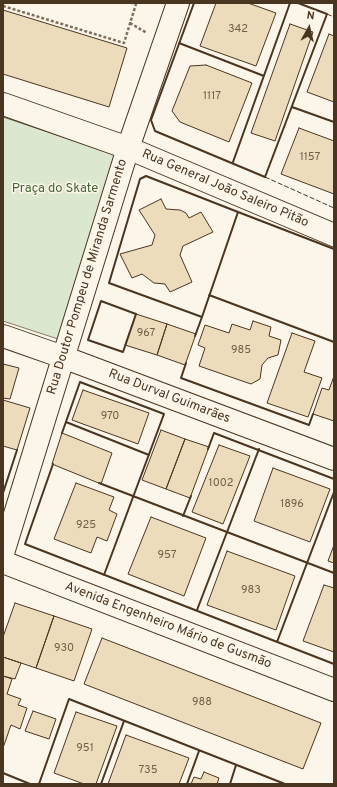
<!DOCTYPE html>
<html>
<head>
<meta charset="utf-8">
<style>
	body { margin:0 }
	#map { position:relative; width:337px; height:787px; overflow:hidden; background:#fbf6e9; font-family:Overpass,sans-serif }
	canvas { display:block }
	.frame { position:absolute; inset:0; border:4px solid #4a3520; pointer-events:none }
	.north { position:absolute; left:289px; top:8px; width:40px; height:40px; -webkit-text-stroke:3px #fbf6e9; paint-order:stroke; rotate:8deg; font-size:11px; font-weight:700; line-height:16px; text-align:center; color:#4a3520 }
	.north::after { content:''; display:block; margin:auto; width:14px; height:18px; background:#4a3520; clip-path:polygon(50% 0,100% 100%,50% 72%,0 100%) }
</style>
</head>
<body>
<div id="map">
<canvas width="337" height="787"></canvas>
<div class="frame"></div>
<div class="north">N</div>
</div>
<script>
const context = document.querySelector('canvas').getContext('2d');
context.lineJoin = 'round';
function paint(path, color) { context.fillStyle = color; context.fill(path, 'evenodd'); }
const shape = rows => new Path2D(rows.map(r => 'M' + r).join(''));
function stroke(path, color, width, dash) { context.strokeStyle = color; context.lineWidth = width; context.lineCap = dash ? 'butt' : 'round'; context.setLineDash(dash || []); context.stroke(path); }
function drawText(font, color, halo, rows, align = 'center') {
  context.font = font + ' Overpass,sans-serif'; context.lineWidth = 3; context.setLineDash([]); context.textBaseline = 'middle'; context.strokeStyle = halo; context.fillStyle = color; for (const [text, x, y, turn = 0] of rows) {
    context.save(); context.translate(x, y); context.rotate((+turn || 0) * Math.PI / 180); context.textAlign = isNaN(turn) ? turn : align; if (halo) context.strokeText(text, 0, 0); context.fillText(text, 0, 0); context.restore();
  }
}
const green = shape([
	[3,117,120,156,61,340,3,321,3,117]
]);
paint(green, '#dce7d0');
stroke(green, '#887966', 1);
const building = shape([
	[216,3,248,3,276,13,256,66,200,46,216,3],
	[3,10,127,48,109,107,3,74,3,10],
	[290,24,313,32,275,141,251,133,290,24],
	[329,34,334,36,334,102,307,92,329,34],
	[206,65,252,83,229,142,180,122,172,111,190,66,206,65],
	[299,128,334,141,334,194,281,174,299,128],
	[161,199,166,209,180,210,186,213,189,218,201,212,213,232,183,246,180,255,192,282,170,292,165,284,154,283,142,274,132,278,120,254,152,245,155,235,139,210,161,199],
	[136,314,167,324,157,355,125,345,136,314],
	[253,321,271,327,269,336,281,340,278,355,268,358,262,365,260,379,251,384,199,366,205,348,198,345,205,325,229,333,232,324,250,330,253,321],
	[167,324,196,334,185,365,157,355,167,324],
	[292,333,315,341,304,372,322,378,308,417,267,403,292,333],
	[3,364,19,368,10,399,3,398,3,364],
	[334,376,334,421,313,414,322,388,329,390,334,376],
	[83,390,149,413,138,444,72,420,83,390],
	[3,400,30,408,17,450,3,446,3,400],
	[161,430,185,439,166,489,142,480,161,430],
	[62,433,112,453,101,484,52,464,62,433],
	[185,439,209,447,190,498,166,489,185,439],
	[219,445,250,456,223,524,192,512,219,445],
	[273,468,330,489,310,542,254,521,273,468],
	[76,483,114,497,109,510,117,514,107,541,97,537,91,553,54,539,76,483],
	[151,517,206,538,184,596,128,574,151,517],
	[334,545,334,563,328,561,334,545],
	[227,551,295,576,276,630,207,605,227,551],
	[324,585,334,588,334,652,303,641,324,585],
	[15,603,54,616,36,668,3,657,3,637,15,603],
	[54,616,92,629,74,681,36,668,54,616],
	[102,638,321,723,303,769,84,684,102,638],
	[3,657,21,663,15,679,3,676,3,657],
	[3,676,12,679,7,694,21,699,18,705,27,708,20,729,11,725,3,748,3,676],
	[33,711,56,719,49,739,25,731,33,711],
	[76,712,117,726,96,784,84,784,54,773,76,712],
	[126,735,189,758,179,784,108,784,126,735],
	[204,772,219,778,217,784,191,784,194,777,201,779,204,772]
]);
paint(building, '#ecdcbc');
stroke(building, '#4a3520', 1);
const minor = shape([
	[3,104,128,148,334,235],
	[3,336,63,357,334,459],
	[3,553,128,148,178,3],
	[3,562,334,690]
]);
stroke(minor, '#4a3520', 24);
stroke(shape([
	[3,6,124,43,136,4,132,3],
	[130,23,147,33]
]), '#7f6f5c', 2.5, [3, 2]);
stroke(minor, '#fbf6e9', 22);
stroke(shape([
	[327,14,334,17],
	[265,177,334,208]
]), '#4a3520', 1, [5, 2]);
stroke(shape([
	[194,3,151,120,155,131,265,177,327,14,298,3],
	[179,43,264,76],
	[292,107,334,122],
	[233,162,290,3],
	[146,176,238,212,202,317,109,283,140,179,146,176],
	[238,212,334,249],
	[209,295,334,342],
	[101,301,136,314,123,352,88,340,101,301],
	[195,336,202,317],
	[186,363,181,378,309,425,313,414],
	[66,422,149,455],
	[62,433,80,382,164,414,104,575],
	[208,449,214,433,334,479],
	[53,464,25,544,334,664],
	[99,483,334,573],
	[3,493,17,450],
	[183,516,191,496],
	[197,610,259,449],
	[277,642,334,492],
	[3,773,30,784],
	[39,784,69,699,285,784],
	[101,784,124,721],
	[187,784,199,751],
	[230,784,236,765]
]), '#4a3520', 2);
drawText('11px', '#725f47', null, [
	["342",238,30],
	["1117",212,97],
	["1157",310,158],
	["967",146,334],
	["985",241,351],
	["970",110,417],
	["1002",221,484],
	["1896",292,505],
	["925",86,526],
	["957",167,556],
	["983",251,591],
	["930",64,649],
	["988",202,703],
	["951",85,749],
	["735",148,771]
]);
drawText('13px', '#436837', '#fbf6e9', [
	["Praça do Skate",55,189]
]);
drawText('13px', '#4a3520', '#fbf6e9', [
	["Rua General João Saleiro Pitão",225,189,23],
	["Rua Doutor Pompeu de Miranda Sarmento",88,277,-73],
	["Rua Durval Guimarães",169,397,21],
	["Avenida Engenheiro Mário de Gusmão",168,626,21]
]);
</script>
</body>
</html>
